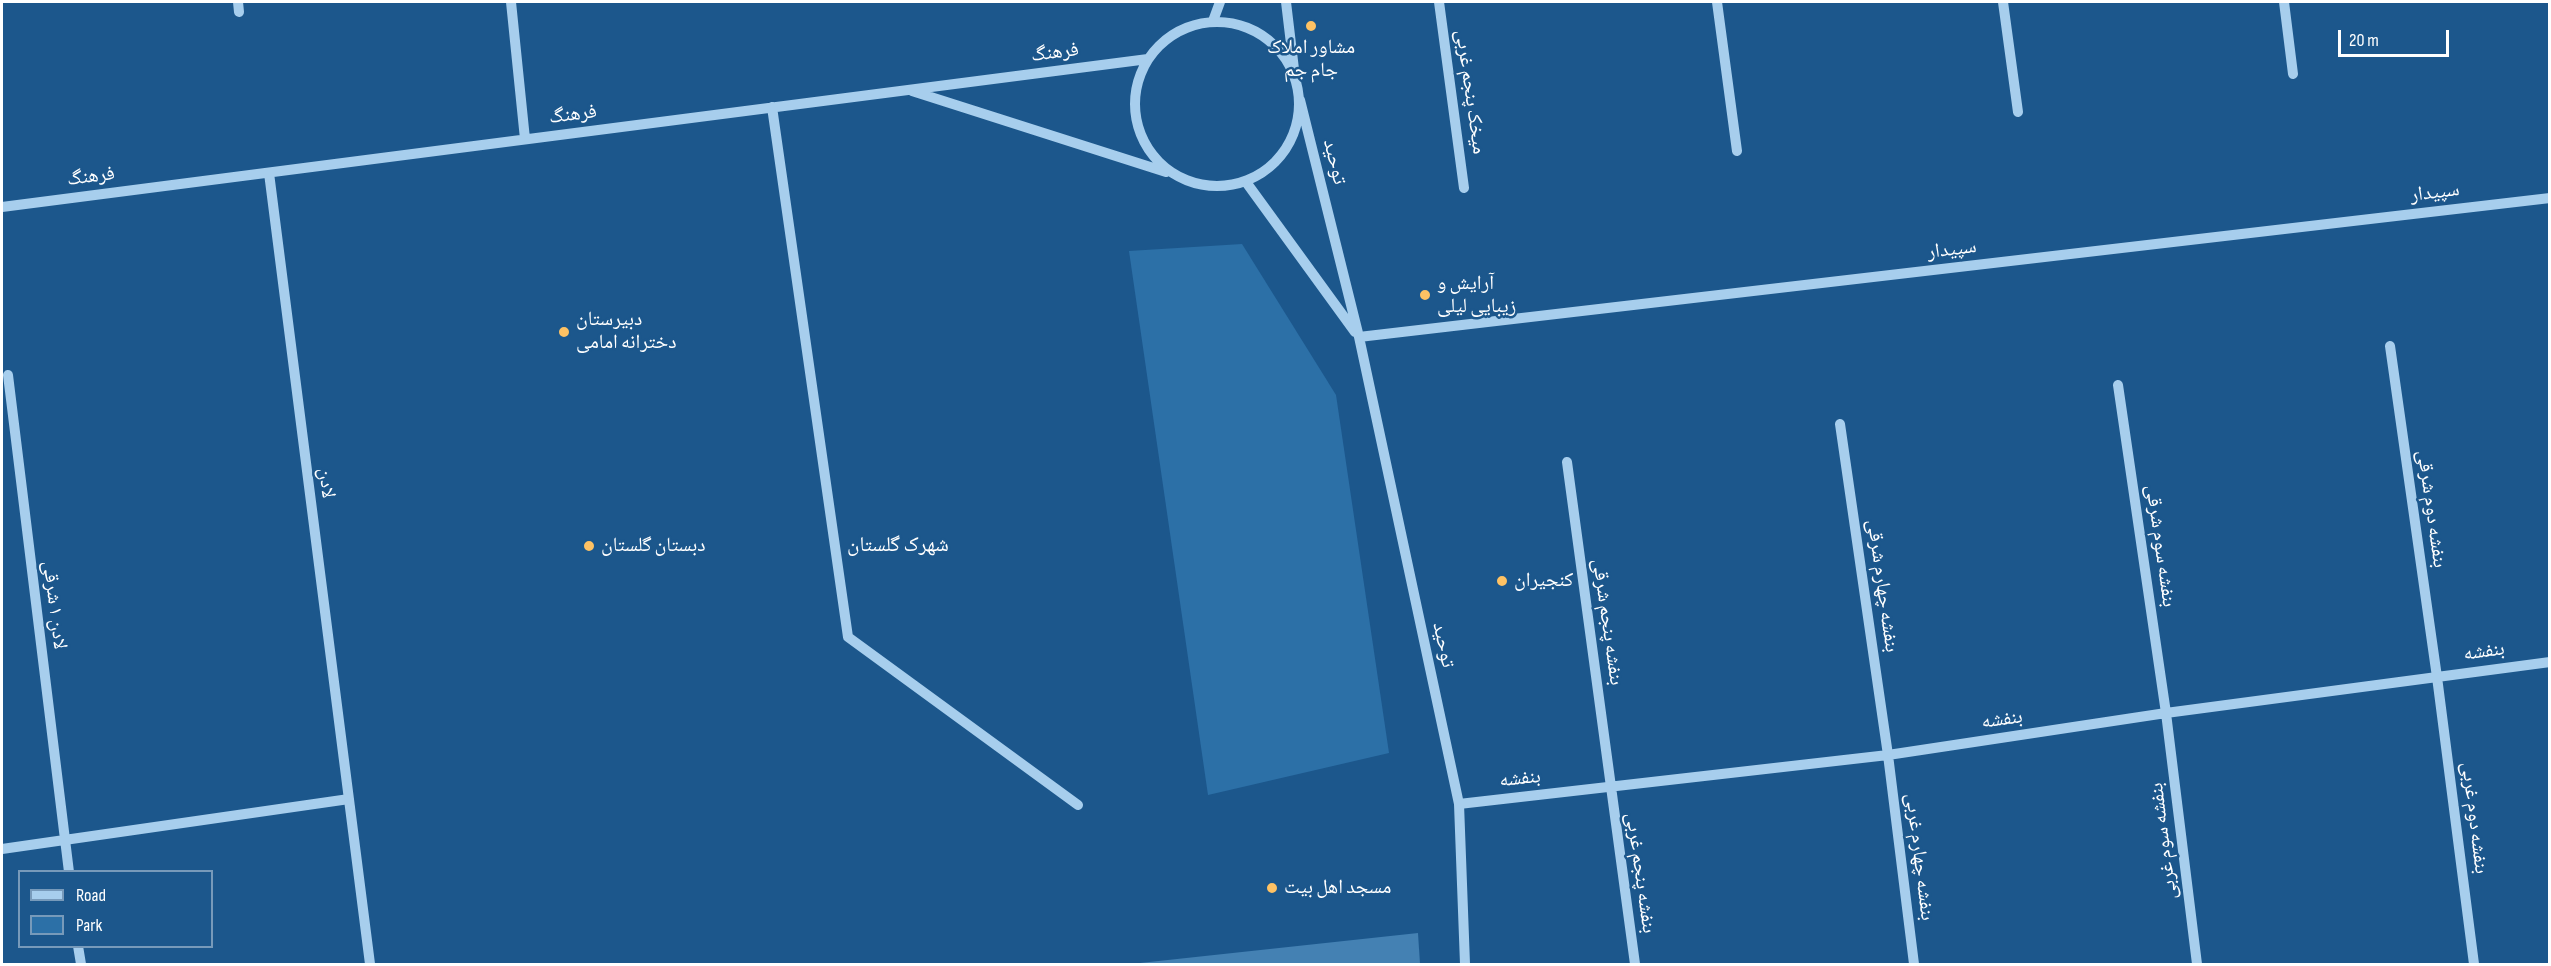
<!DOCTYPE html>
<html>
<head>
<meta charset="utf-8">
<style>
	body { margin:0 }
	#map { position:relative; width:2551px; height:966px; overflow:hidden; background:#1c578c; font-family:"Sofia Sans Condensed",sans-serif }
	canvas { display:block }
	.frame { position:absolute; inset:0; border:3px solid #fff; pointer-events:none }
	.legend { position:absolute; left:18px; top:870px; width:195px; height:78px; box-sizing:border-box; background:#1c578c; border:2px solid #779aba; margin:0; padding:8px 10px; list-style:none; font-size:18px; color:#fff }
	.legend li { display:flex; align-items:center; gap:12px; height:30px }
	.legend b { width:30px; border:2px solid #779aba }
	.scale { position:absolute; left:2338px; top:30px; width:111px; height:27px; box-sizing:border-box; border:3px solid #fff; border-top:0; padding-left:8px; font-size:18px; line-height:21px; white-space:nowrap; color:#fff; -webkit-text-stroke:4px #1c578c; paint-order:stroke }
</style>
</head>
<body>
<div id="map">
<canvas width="2551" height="966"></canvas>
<div class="frame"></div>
<ul class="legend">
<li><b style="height:8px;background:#a7ceed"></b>Road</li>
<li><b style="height:16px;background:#2c70a7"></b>Park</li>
</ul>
<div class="scale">20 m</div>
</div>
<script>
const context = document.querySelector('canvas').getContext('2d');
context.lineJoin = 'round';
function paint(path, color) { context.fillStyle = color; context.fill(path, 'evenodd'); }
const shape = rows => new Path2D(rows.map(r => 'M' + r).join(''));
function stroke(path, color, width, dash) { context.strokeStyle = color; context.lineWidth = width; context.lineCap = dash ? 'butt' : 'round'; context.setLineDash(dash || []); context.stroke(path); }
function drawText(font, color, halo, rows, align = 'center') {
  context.font = font + ' "Sofia Sans Condensed","Noto Naskh Arabic",sans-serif'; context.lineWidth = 5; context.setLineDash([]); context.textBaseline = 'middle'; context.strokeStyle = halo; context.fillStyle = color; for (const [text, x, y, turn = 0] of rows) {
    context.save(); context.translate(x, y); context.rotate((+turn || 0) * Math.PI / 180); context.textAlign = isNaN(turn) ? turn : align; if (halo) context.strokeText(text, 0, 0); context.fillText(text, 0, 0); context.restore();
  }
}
paint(shape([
	[1242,244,1336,395,1389,753,1208,795,1129,251]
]), '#2c70a7');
paint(shape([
	[1418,933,1420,964,1140,964,1140,963]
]), '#4481b3');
stroke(shape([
	[238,2,239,12],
	[511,2,525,139],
	[1286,2,1294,69],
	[1439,2,1464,188],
	[1717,2,1737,151],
	[2003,2,2018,112],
	[2284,2,2293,74],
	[1213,21,1220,2],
	'1135 104a82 82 0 1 1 164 0a82 82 0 1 1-164 0Z',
	[912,91,1166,172],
	[1300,100,1359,337,1459,804,1465,964],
	[772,107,848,637,1078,805],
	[269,173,370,964],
	[1246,182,1355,332],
	[2,207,1148,59],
	[1359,337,2550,198],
	[2390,346,2437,677,2474,964],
	[8,375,69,872],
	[2118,385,2166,713,2197,964],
	[1840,424,1888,755,1914,964],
	[1567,462,1635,964],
	[1459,804,1888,755,2166,713,2550,662],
	[2,849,349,799],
	[78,946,81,964]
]), '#a7ceed', 10);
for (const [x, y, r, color] of [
	[1311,26,6,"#fec264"],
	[1425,295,6,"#fec264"],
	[564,332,6,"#fec264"],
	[589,546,6,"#fec264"],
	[1502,581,6,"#fec264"],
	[1272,888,6,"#fec264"]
]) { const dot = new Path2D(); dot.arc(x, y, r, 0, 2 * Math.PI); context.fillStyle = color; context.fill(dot); stroke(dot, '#1c578c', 2); }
drawText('20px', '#fff', '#1c578c', [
	["مشاور املاک",1311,48,"center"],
	["جام جم",1311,71,"center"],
	["آرایش و",1437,284],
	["زیبایی لیلی",1437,307],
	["دبیرستان",576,320],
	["دخترانه امامی",576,343],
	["دبستان گلستان",601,546],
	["کنجیران",1514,581],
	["مسجد اهل بیت",1284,888]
], 'left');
drawText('20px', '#fff', '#1c578c', [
	["فرهنگ",1055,53,-7],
	["میخک پنجم غربی",1470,92,82],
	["فرهنگ",573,115,-7],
	["توحید",1334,162,76],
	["فرهنگ",91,177,-7],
	["سپیدار",2435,193,-7],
	["سپیدار",1952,250,-7],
	["لادن",326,483,83],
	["بنفشه دوم شرقی",2431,509,82],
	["بنفشه سوم شرقی",2160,546,82],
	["بنفشه چهارم شرقی",1882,586,82],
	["لادن ۱ شرقی",54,605,83],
	["بنفشه پنجم شرقی",1607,622,82],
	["توحید",1443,645,78],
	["بنفشه",2484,652,-8],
	["بنفشه",2002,720,-8],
	["بنفشه",1520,779,-6],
	["بنفشه دوم غربی",2474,818,83],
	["بنفشه سوم غربی",2164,841,-97],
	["بنفشه چهارم غربی",1919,857,83],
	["بنفشه پنجم غربی",1640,873,82]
]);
drawText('21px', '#fff', '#1c578c', [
	["شهرک گلستان",898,546]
]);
</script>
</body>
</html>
